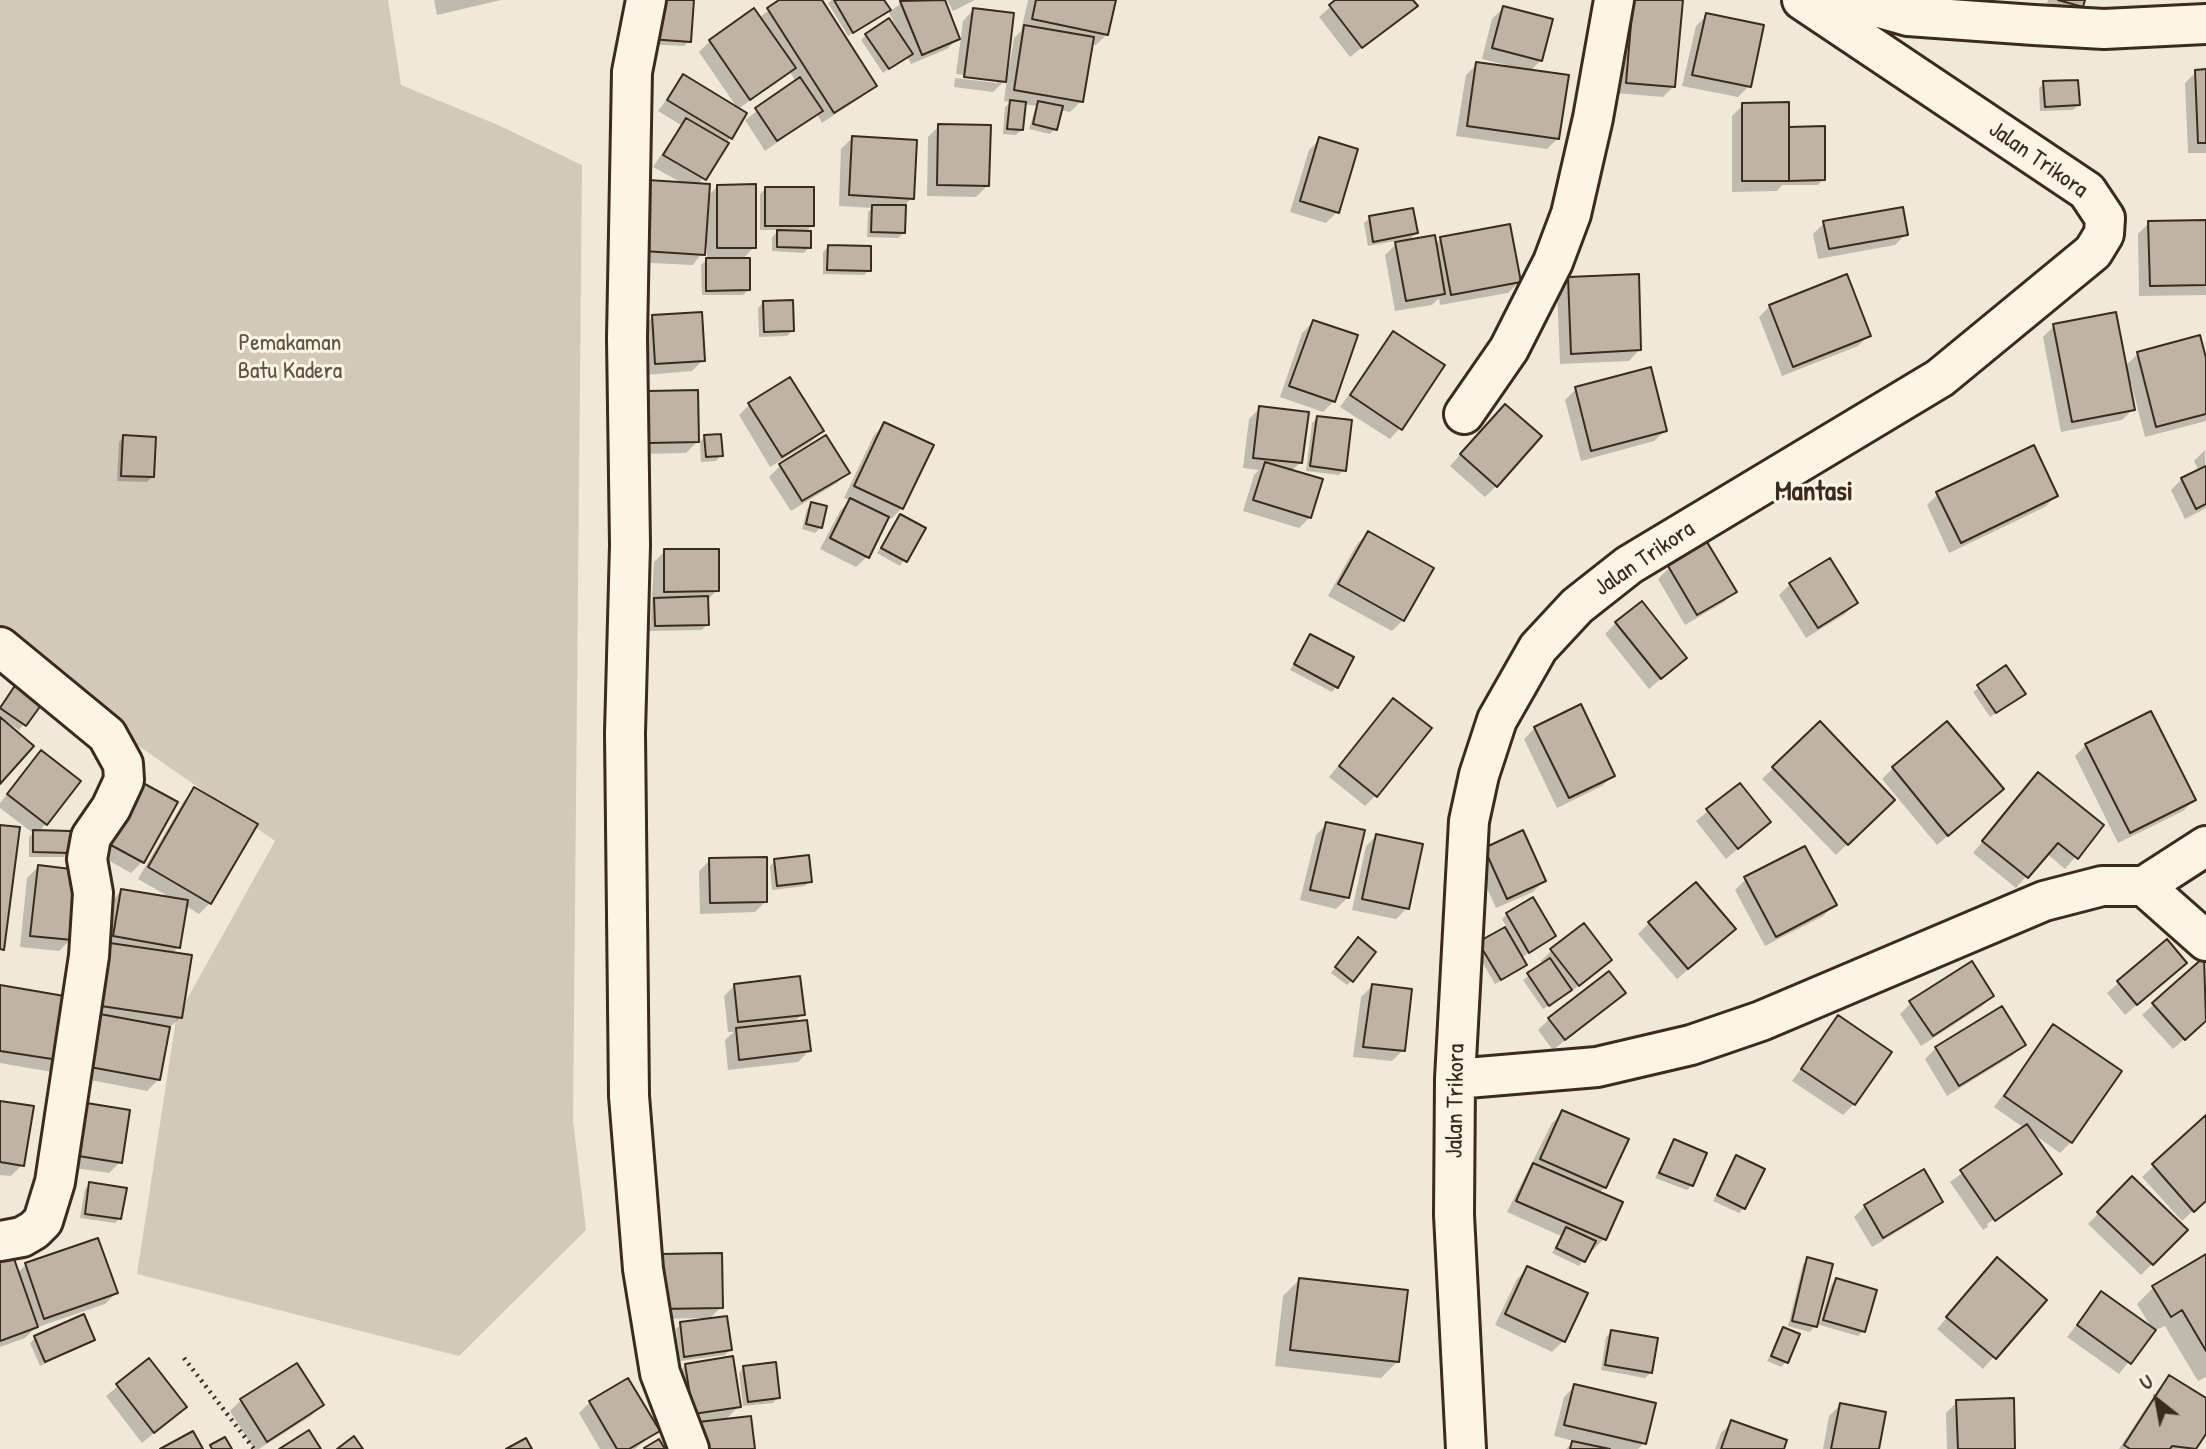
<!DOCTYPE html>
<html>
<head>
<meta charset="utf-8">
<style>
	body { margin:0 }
	#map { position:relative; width:2206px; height:1449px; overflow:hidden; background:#f0e9d9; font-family:"Patrick Hand",sans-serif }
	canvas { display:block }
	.north { position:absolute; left:2122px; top:1365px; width:70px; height:70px; -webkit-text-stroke:5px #fcf5e5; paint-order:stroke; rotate:329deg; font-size:19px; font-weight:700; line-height:28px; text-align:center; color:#3b2a1e }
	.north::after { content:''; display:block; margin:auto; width:24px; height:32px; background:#3b2a1e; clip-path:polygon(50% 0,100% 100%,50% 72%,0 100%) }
</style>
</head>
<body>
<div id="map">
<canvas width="2206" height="1449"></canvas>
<div class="north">U</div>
</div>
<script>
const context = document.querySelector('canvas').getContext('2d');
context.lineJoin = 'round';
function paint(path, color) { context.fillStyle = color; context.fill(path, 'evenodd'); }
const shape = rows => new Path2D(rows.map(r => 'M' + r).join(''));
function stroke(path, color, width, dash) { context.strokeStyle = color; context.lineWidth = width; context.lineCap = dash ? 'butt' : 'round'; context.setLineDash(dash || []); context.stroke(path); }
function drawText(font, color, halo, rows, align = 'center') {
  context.font = font + ' "Patrick Hand",sans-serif'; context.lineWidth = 6; context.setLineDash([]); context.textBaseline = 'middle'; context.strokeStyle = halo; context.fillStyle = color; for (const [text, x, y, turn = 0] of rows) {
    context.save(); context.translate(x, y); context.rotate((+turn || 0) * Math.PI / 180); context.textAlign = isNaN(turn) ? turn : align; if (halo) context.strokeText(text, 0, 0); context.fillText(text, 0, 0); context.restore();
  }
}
paint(shape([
	[0,0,388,0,401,85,498,125,582,165,573,1120,586,1230,459,1356,137,1274,176,1019,275,841,0,649]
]), '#d2c9ba');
paint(shape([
	[434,0,501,0,437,15],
	[692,0,689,41,684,46,646,44],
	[782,0,820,0,874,86,863,96,822,123,817,114,765,151,745,120,796,82,790,72,738,109,699,52,710,41,759,18],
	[832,0,882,0,888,10,848,36,828,3],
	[906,0,943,0,958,38,947,49,911,64,907,56,883,73,861,40,866,35,897,30,889,12],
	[947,0,975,0,953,11],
	[1028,0,1115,0,1107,34,1096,45,1091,44,1081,101,1070,112,1060,110,1055,129,1050,134,1029,129,1036,106,1024,104,1021,130,1016,135,1003,134,1005,107,1011,102,1004,101,1007,78,993,92,954,87,955,78,997,83,997,79,956,74,963,21,974,9,1005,73,1008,74,1014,38,1021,31],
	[1338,0,1411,0,1415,5,1350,57,1319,17],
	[1627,0,1682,0,1674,86,1663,97,1615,93],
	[2048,0,2083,0,2076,11,2047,3],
	[1503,8,1541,60,1530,71,1558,138,1547,149,1456,136,1466,75,1477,64,1506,68,1506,65,1482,59,1492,19],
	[1707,15,1749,86,1738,97,1682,86,1696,26],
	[2206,71,2206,153,2188,153,2185,83,2196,72],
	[683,77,730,138,698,185,707,197,718,186,754,247,742,260,748,290,743,295,702,295,701,265,707,259,707,246,693,265,633,262,684,184,653,167,681,125,658,111],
	[2044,83,2078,105,2073,110,2040,111,2039,88],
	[1743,105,1823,179,1818,185,1782,185,1777,191,1732,192,1732,116],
	[939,126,987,186,976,197,927,196,928,137],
	[852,138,912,198,904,206,904,233,898,238,867,237,868,212,872,208,839,206,841,149],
	[1320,139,1337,212,1326,223,1290,212,1309,150],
	[765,189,812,225,805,233,809,247,804,253,772,251,772,237,779,230,760,230,760,194],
	[1370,218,1416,233,1407,242,1435,245,1441,238,1519,282,1508,293,1440,305,1439,298,1432,305,1395,311,1385,255,1400,240,1368,246,1364,223],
	[2206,221,2206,295,2139,296,2138,234,2149,223],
	[1824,223,1906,234,1895,245,1818,259,1813,234],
	[828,247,869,270,864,275,823,274,823,252],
	[1568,278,1640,349,1629,361,1560,364,1557,289],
	[763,303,792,331,787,336,759,337,758,308],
	[1770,306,1869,335,1858,346,1782,376,1759,317],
	[653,317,703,360,692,371,645,375,642,328],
	[1313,322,1334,401,1323,412,1280,397,1302,333],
	[2054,326,2125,366,2138,354,2206,365,2206,421,2145,437,2131,383,2129,384,2133,409,2122,420,2061,432,2043,337],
	[1393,334,1400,428,1390,439,1340,407],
	[1576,389,1666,430,1654,441,1581,461,1565,400],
	[649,393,697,442,686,453,638,454,638,404],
	[750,404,822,431,811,442,770,467,739,415],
	[1260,408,1301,462,1291,471,1310,517,1299,528,1243,511,1254,475,1259,470,1243,468,1249,419],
	[1494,417,1496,486,1485,497,1450,466],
	[1317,418,1344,470,1339,475,1306,471,1312,423],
	[885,424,932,446,902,508,891,519,887,518,867,557,856,567,820,549,840,511,850,500,844,498,874,435],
	[124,437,152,477,147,482,117,481,119,442],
	[705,437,721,455,716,461,701,462,700,442],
	[2205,450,2206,508,2185,519,2171,490,2182,479,2199,471,2194,461],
	[780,466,848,473,837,483,791,511,769,477],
	[1938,494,2056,496,2045,507,1949,553,1927,505],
	[812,504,825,507,820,528,815,533,802,529,807,509],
	[900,516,923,529,900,566,877,553],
	[1368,533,1403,620,1392,631,1328,596,1357,544],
	[665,551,717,590,707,601,707,624,702,630,650,631,654,562],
	[1669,568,1735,592,1724,602,1685,625,1658,579],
	[1790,584,1856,603,1845,614,1806,638,1779,595],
	[1616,623,1685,658,1649,689,1605,634],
	[1310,637,1337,686,1332,692,1290,670],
	[2006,668,2018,699,1990,717,1973,692],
	[18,683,42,701,19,730,7,722,6,724,0,781,0,706],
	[1383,711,1376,795,1365,806,1329,777],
	[2150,713,2194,800,2183,811,2118,843,2075,756,2086,745],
	[1820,724,1893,800,1836,855,1762,779],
	[1535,728,1613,775,1602,786,1557,808,1524,739],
	[41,752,46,824,38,832,69,852,64,857,29,857,29,837,33,833,0,808,0,803],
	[1893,768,2002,789,1937,845,1882,779],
	[2038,775,2101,826,2065,869,2046,853,2016,888,1973,853],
	[1739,785,1769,822,1726,859,1696,821],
	[195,790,210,903,199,914,186,906,179,947,171,954,181,1017,169,1028,158,1080,147,1091,80,1078,90,1027,99,1018,91,1017,111,902,122,890,173,899,138,879,184,801],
	[133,796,142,862,131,873,99,855],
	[1327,824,1347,898,1336,909,1300,900,1316,835],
	[1377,835,1407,908,1396,919,1352,910,1366,846],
	[1485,849,1544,881,1533,892,1496,908,1474,860],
	[710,860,766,901,755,912,700,914,699,871],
	[775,861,810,881,805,886,772,890,770,866],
	[38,867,70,940,59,951,20,947,27,878],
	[1746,879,1834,905,1823,916,1765,946,1735,890],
	[1507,914,1554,936,1521,958,1525,965,1520,970,1495,984,1474,948,1507,928,1502,919],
	[1649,923,1723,940,1677,979,1638,934],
	[2166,941,2173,974,2125,1015,2107,993],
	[1353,945,1352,980,1347,985,1331,973],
	[1552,950,1610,960,1567,995,1543,1009,1523,980,1543,964,1541,961],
	[2204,959,2206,1020,2173,1049,2142,1015],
	[735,985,803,1014,793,1023,809,1051,798,1062,728,1070,725,1040,734,1032,728,1032,724,996],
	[1372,986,1403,1050,1392,1061,1353,1057,1361,997],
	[0,987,74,1000,52,1072,0,1063],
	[1624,993,1553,1050,1538,1030,1549,1019],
	[1992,996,1981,1007,1921,1046,1900,1014,1911,1003],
	[1838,1018,1854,1104,1843,1115,1792,1081],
	[2054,1026,2071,1142,2060,1153,2032,1133,2060,1174,2050,1184,2050,1181,1987,1224,1988,1227,1983,1230,1950,1182,2024,1128,1994,1107],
	[2023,1045,2012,1056,1947,1096,1925,1059,1936,1048],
	[0,1103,22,1165,11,1176,0,1175],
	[1563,1112,1605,1187,1599,1193,1620,1203,1604,1239,1593,1250,1590,1249,1579,1266,1552,1253,1561,1236,1507,1212,1552,1123],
	[63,1114,120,1162,109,1173,55,1165],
	[2206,1117,2206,1199,2182,1221,2142,1177],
	[1674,1141,1692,1185,1687,1190,1655,1178],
	[1736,1157,1744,1208,1739,1213,1713,1201],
	[2132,1179,2185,1230,2141,1275,2088,1224],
	[90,1184,120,1218,115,1223,80,1218,85,1189],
	[1941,1201,1930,1212,1872,1247,1854,1217,1865,1206],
	[2206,1256,2206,1377,2198,1381,2165,1326,2153,1331,2119,1374,2067,1337,2101,1293,2153,1330,2137,1304,2154,1287],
	[0,1259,17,1273,26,1265,116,1293,105,1304,35,1328,25,1338,0,1347],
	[1808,1259,1817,1321,1820,1322,1831,1285,1836,1280,1863,1331,1858,1336,1816,1324,1810,1332,1788,1326,1803,1264],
	[648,1267,721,1307,708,1320,730,1349,725,1355,680,1361,676,1329,681,1324,705,1318,649,1319],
	[1528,1268,1563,1341,1552,1352,1495,1325,1517,1279],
	[1986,1271,2044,1300,1983,1369,1937,1329],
	[1300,1279,1398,1361,1381,1378,1275,1366,1283,1296],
	[1784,1329,1786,1362,1781,1367,1767,1361],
	[1611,1332,1650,1373,1645,1378,1601,1370,1606,1337],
	[35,1338,93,1339,40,1366,30,1343],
	[149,1361,185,1407,142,1443,106,1396],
	[686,1365,739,1406,724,1421,753,1449,688,1435,701,1421,682,1424,675,1377],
	[744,1367,778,1397,773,1403,743,1406,739,1373],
	[2170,1377,2206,1400,2206,1431,2194,1449,2119,1449,2159,1388],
	[1575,1386,1644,1443,1638,1449,1566,1449,1574,1441,1554,1436,1564,1397],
	[241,1400,322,1405,311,1416,259,1449,254,1449,230,1411],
	[590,1402,657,1431,635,1449,600,1449,579,1413],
	[1957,1402,2013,1449,1947,1449,1946,1413],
	[1841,1404,1877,1449,1823,1449,1829,1416],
	[1732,1422,1782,1449,1715,1449,1721,1433]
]), '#0003');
const building = shape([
	[653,0,694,0,691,42,650,39,653,0],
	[779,0,822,0,877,86,834,113,767,8,779,0],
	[834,0,884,0,891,10,853,33,834,0],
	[945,0,960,39,922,55,900,1,945,0],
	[1036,0,1116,0,1108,35,1032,19,1036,0],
	[1335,0,1413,0,1418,6,1362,48,1329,5,1335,0],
	[1633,0,1683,0,1675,87,1626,83,1633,0],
	[2058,0,2085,0,2083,7,2058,0],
	[1503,6,1553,19,1542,61,1492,48,1503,6],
	[754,8,796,68,750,100,709,40,754,8],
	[973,8,1014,13,1006,82,964,77,973,8],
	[1706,13,1764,25,1751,87,1692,75,1706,13],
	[889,18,913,54,889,69,865,34,889,18],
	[1024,25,1094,37,1083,102,1014,90,1024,25],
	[1476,62,1569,75,1559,139,1467,126,1476,62],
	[2206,69,2206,143,2198,143,2195,70,2206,69],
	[683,74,747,113,732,139,667,100,683,74],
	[800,77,823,111,777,141,755,108,800,77],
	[2078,80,2080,105,2045,107,2043,81,2078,80],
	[1010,100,1026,102,1023,130,1007,129,1010,100],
	[1038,101,1063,106,1057,130,1033,124,1038,101],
	[1789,102,1789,181,1742,181,1742,103,1789,102],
	[686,118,729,143,706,180,663,155,686,118],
	[938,124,991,125,989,186,937,185,938,124],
	[1825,126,1825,180,1789,181,1789,127,1825,126],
	[852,136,917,140,914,199,849,195,852,136],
	[1319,137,1358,149,1339,213,1300,201,1319,137],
	[648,180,710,184,705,255,643,251,648,180],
	[756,184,756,248,717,248,717,185,756,184],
	[765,187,814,187,814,226,765,226,765,187],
	[872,205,906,205,905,233,871,232,872,205],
	[1903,207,1908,235,1829,249,1823,221,1903,207],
	[1413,208,1418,233,1373,242,1369,216,1413,208],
	[2206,220,2206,285,2150,286,2148,221,2206,220],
	[1510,224,1521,282,1451,295,1440,237,1510,224],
	[777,230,811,231,811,248,777,247,777,230],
	[1435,235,1445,294,1406,301,1395,242,1435,235],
	[828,245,871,246,871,271,827,270,828,245],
	[706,258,750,258,750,290,706,291,706,258],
	[1639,274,1641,350,1571,354,1568,277,1639,274],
	[1847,274,1871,336,1793,367,1769,305,1847,274],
	[793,300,794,331,764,332,763,301,793,300],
	[702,312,705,361,655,364,652,315,702,312],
	[2116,312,2135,410,2072,422,2053,324,2116,312],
	[1313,320,1358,335,1335,402,1289,386,1313,320],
	[1393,331,1445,365,1402,430,1350,395,1393,331],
	[2200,335,2206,358,2206,414,2156,427,2137,352,2200,335],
	[1651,367,1667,431,1591,451,1575,387,1651,367],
	[790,377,824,431,782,457,748,403,790,377],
	[698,390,699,442,649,443,648,391,698,390],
	[1505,404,1542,436,1497,487,1460,454,1505,404],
	[1259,406,1309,412,1302,463,1253,458,1259,406],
	[1317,416,1352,420,1346,471,1310,466,1317,416],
	[884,422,934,445,903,509,854,486,884,422],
	[721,434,723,456,706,457,704,435,721,434],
	[123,435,156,437,154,477,121,476,123,435],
	[826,435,850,473,802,501,779,464,826,435],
	[2034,445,2058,496,1961,543,1936,492,2034,445],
	[1265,462,1323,479,1311,518,1253,500,1265,462],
	[2206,466,2206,504,2196,509,2181,478,2206,466],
	[850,498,889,517,869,558,830,538,850,498],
	[811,502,827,506,822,528,806,524,811,502],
	[900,514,926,528,907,562,881,548,900,514],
	[1368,531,1434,568,1404,621,1338,584,1368,531],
	[1707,542,1737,592,1697,615,1668,566,1707,542],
	[664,549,719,549,719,591,664,592,664,549],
	[1830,558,1858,603,1818,628,1789,583,1830,558],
	[708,596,709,625,655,626,654,598,708,596],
	[1642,601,1687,658,1661,679,1615,622,1642,601],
	[1310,634,1354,657,1338,688,1294,664,1310,634],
	[2006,665,2026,694,1996,713,1977,685,2006,665],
	[18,681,44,701,26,726,0,708,18,681],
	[1393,698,1432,728,1377,797,1339,766,1393,698],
	[1581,704,1615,776,1569,798,1534,727,1581,704],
	[2151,711,2196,800,2130,833,2085,744,2151,711],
	[0,717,34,746,0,784,0,717],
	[1820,721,1895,800,1848,845,1772,767,1820,721],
	[1947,721,2004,789,1948,836,1892,767,1947,721],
	[41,750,81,781,47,825,7,794,41,750],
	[2038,772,2104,825,2078,859,2058,843,2028,878,1982,841,2038,772],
	[143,783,178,802,144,863,109,844,143,783],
	[1740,783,1771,822,1738,849,1706,809,1740,783],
	[194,787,258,824,211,904,148,867,194,787],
	[1326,822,1365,830,1349,898,1310,890,1326,822],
	[0,825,20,827,4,950,0,949,0,825],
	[33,830,71,831,70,853,33,852,33,830],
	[1523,830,1546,881,1507,899,1484,848,1523,830],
	[1376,834,1423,844,1409,909,1362,899,1376,834],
	[1805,846,1837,905,1776,937,1744,877,1805,846],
	[809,855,812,882,777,886,774,859,809,855],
	[767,857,767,902,710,903,709,858,767,857],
	[38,865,79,870,72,940,30,936,38,865],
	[1696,882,1736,929,1688,969,1648,922,1696,882],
	[121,889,188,900,180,948,113,936,121,889],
	[1533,897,1556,936,1529,953,1506,913,1533,897],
	[1584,923,1612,960,1579,986,1550,949,1584,923],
	[1505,927,1527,965,1501,980,1478,942,1505,927],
	[1358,937,1376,952,1353,982,1335,967,1358,937],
	[2167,939,2187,963,2137,1005,2117,981,2167,939],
	[110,943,192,955,182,1018,101,1006,110,943],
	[2204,957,2206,1021,2185,1040,2152,1003,2204,957],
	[1550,958,1572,990,1549,1006,1527,973,1550,958],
	[1972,961,1994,996,1933,1036,1909,1001,1972,961],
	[1609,971,1626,993,1565,1040,1548,1018,1609,971],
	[800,976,805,1015,738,1022,734,984,800,976],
	[1372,984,1412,989,1405,1051,1363,1047,1372,984],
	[0,985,76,998,65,1061,0,1051,0,985],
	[2002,1006,2026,1045,1959,1086,1935,1047,2002,1006],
	[100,1014,170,1027,160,1080,90,1067,100,1014],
	[1838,1015,1892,1052,1855,1105,1801,1069,1838,1015],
	[807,1020,811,1051,739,1060,736,1028,807,1020],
	[2053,1024,2122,1071,2072,1143,2004,1096,2053,1024],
	[0,1101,34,1106,24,1166,0,1162,0,1101],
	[74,1101,130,1110,122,1163,66,1154,74,1101],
	[1562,1110,1629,1139,1606,1188,1540,1159,1562,1110],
	[2206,1115,2206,1201,2194,1212,2152,1164,2206,1115],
	[2027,1124,2062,1174,1995,1221,1960,1170,2027,1124],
	[1674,1139,1707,1153,1693,1186,1659,1173,1674,1139],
	[1736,1155,1765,1169,1745,1209,1717,1195,1736,1155],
	[1533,1163,1623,1202,1606,1240,1516,1201,1533,1163],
	[1924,1169,1943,1202,1883,1238,1864,1205,1924,1169],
	[2132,1176,2188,1230,2153,1265,2097,1212,2132,1176],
	[89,1182,127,1188,121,1219,85,1214,89,1182],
	[1566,1227,1596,1241,1585,1262,1556,1248,1566,1227],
	[98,1238,118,1293,44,1319,25,1263,98,1238],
	[12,1253,38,1327,0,1341,0,1257,12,1253],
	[722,1253,723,1308,659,1309,659,1254,722,1253],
	[2206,1254,2206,1351,2182,1310,2171,1317,2152,1286,2206,1254],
	[1807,1257,1833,1264,1817,1327,1792,1321,1807,1257],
	[1997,1257,2047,1300,1996,1359,1946,1317,1997,1257],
	[1527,1266,1588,1293,1565,1342,1505,1314,1527,1266],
	[1299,1278,1408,1290,1399,1362,1290,1350,1299,1278],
	[1836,1278,1877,1290,1865,1332,1823,1320,1836,1278],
	[2101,1291,2156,1330,2131,1364,2077,1325,2101,1291],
	[84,1314,95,1340,45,1362,34,1336,84,1314],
	[727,1316,732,1350,684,1357,680,1322,727,1316],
	[1783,1327,1800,1334,1788,1363,1771,1356,1783,1327],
	[1611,1330,1658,1338,1652,1373,1605,1365,1611,1330],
	[733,1356,741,1407,693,1414,685,1364,733,1356],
	[149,1358,187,1407,154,1433,116,1384,149,1358],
	[776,1362,780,1398,748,1402,743,1366,776,1362],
	[297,1363,324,1405,267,1442,240,1399,297,1363],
	[2169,1375,2206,1398,2206,1434,2196,1449,2172,1446,2170,1449,2130,1449,2124,1445,2169,1375],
	[628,1378,660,1431,629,1449,617,1449,589,1401,628,1378],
	[1574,1384,1656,1403,1646,1444,1564,1425,1574,1384],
	[2014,1398,2015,1449,1958,1449,1956,1400,2014,1398],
	[1840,1403,1886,1412,1879,1449,1831,1449,1840,1403],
	[751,1416,755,1449,701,1449,698,1422,751,1416],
	[1731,1420,1787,1440,1784,1449,1721,1449,1731,1420],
	[309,1430,321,1449,279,1449,309,1430],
	[193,1431,203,1449,160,1449,193,1431],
	[354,1436,363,1449,337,1449,354,1436],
	[225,1437,232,1449,212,1449,210,1445,225,1437],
	[526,1438,532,1449,506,1449,526,1438],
	[659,1439,665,1449,645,1449,644,1448,659,1439],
	[1572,1441,1610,1449,1570,1449,1572,1441]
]);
paint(building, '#beb3a4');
stroke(building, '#3b2a1e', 2);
const street = shape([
	[646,0,632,72,627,338,630,545,625,733,629,1096,643,1269,660,1373,689,1449],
	[1851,0,1908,16,2034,25,2104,29,2206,24],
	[1464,414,1509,349,1553,262,1571,214,1593,118,1614,0],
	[0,647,107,735,123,764,124,780,111,808,91,837,87,859,93,893,89,956,55,1182,43,1221,34,1230,22,1237,0,1241],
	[2144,886,2206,846],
	[1455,1079,1597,1067,1691,1045,1761,1021,2044,901,2102,886,2144,886,2206,941],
	[1466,1449,1454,1215,1455,1079,1469,821,1479,775,1497,720,1538,648,1577,606,1629,565,1940,378,2093,252,2104,234,2105,218,2087,191,1802,0]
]);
stroke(street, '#3b2a1e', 44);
stroke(shape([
	[184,1358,254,1449]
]), '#3b2a1e', 4.5, [2, 5]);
stroke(street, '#fcf5e5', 38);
drawText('24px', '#3b2a1e', '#fcf5e5', [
	["Jalan Trikora",2038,160,35],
	["Jalan Trikora",1645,559,-34],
	["Jalan Trikora",1456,1101,-89]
]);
drawText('24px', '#615245', '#fcf5e5', [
	["Pemakaman",290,344],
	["Batu Kadera",290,372]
]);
drawText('bold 28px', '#3b2a1e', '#fcf5e5', [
	["Mantasi",1814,493]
]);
</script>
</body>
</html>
